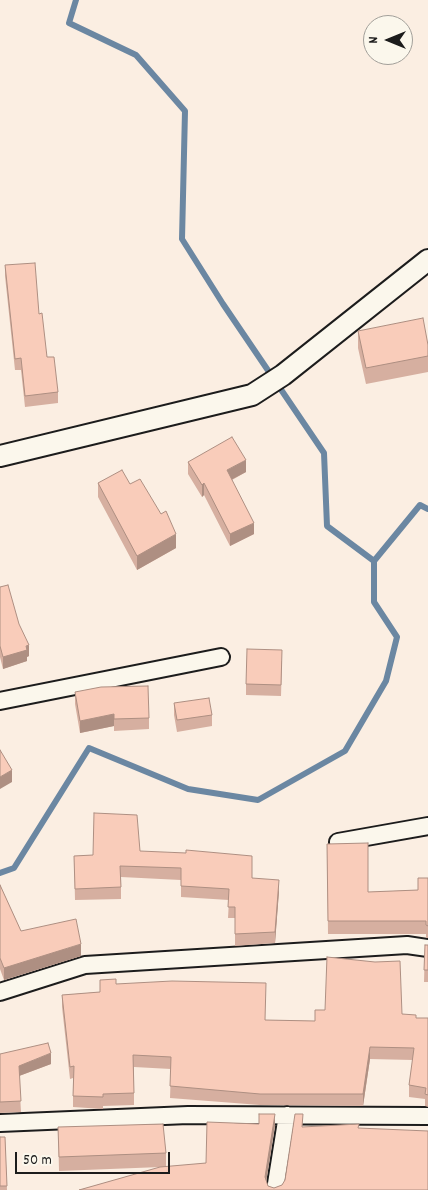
<!DOCTYPE html>
<html>
<head>
<meta charset="utf-8">
<style>
	body { margin:0 }
	#map { position:relative; width:428px; height:1190px; overflow:hidden; background:#fbeee2; font-family:Dekko,sans-serif }
	canvas { display:block }
	.north { position:absolute; left:363px; top:15px; width:50px; height:50px; box-sizing:border-box; background:#fbf7ec; border:1px solid #a29f99; border-radius:50%; rotate:270deg; font-size:14px; font-weight:700; line-height:20px; text-align:center; color:#1c1c1c }
	.north::after { content:''; display:block; margin:auto; width:18px; height:22px; background:#1c1c1c; clip-path:polygon(50% 0,100% 100%,50% 72%,0 100%) }
	.scale { position:absolute; left:15px; top:1152px; width:155px; height:22px; box-sizing:border-box; border:2px solid #1c1c1c; border-top:0; padding-left:6px; font-size:15px; line-height:18px; white-space:nowrap; color:#1c1c1c; -webkit-text-stroke:4px #fbf7ec; paint-order:stroke }
</style>
</head>
<body>
<div id="map">
<canvas width="428" height="1190"></canvas>
<div class="north">N</div>
<div class="scale">50 m</div>
</div>
<script>
const context = document.querySelector('canvas').getContext('2d');
context.lineJoin = 'round';
const shape = rows => new Path2D(rows.map(r => 'M' + r).join(''));
function stroke(path, color, width, dash) { context.strokeStyle = color; context.lineWidth = width; context.lineCap = dash ? 'butt' : 'round'; context.setLineDash(dash || []); context.stroke(path); }
function paint(path, color) { context.fillStyle = color; context.fill(path, 'evenodd'); }
stroke(shape([
	[76,0,69,23,136,55,185,111,182,239,223,304,324,453,327,526,374,561],
	[0,873,14,868,89,748,188,789,258,800,345,751,386,681,397,637,374,602,374,561,420,505,428,509]
]), '#6b87a2', 6);
const minor = shape([
	[0,701,221,657],
	[338,842,428,826],
	[0,992,85,965,407,945,428,948],
	[0,1123,188,1115,428,1116],
	[275,1190,287,1115]
]);
const tertiary = shape([
	[0,456,252,395,283,375,428,260]
]);
stroke(minor, '#1c1c1c', 20);
stroke(tertiary, '#1c1c1c', 24);
stroke(minor, '#fbf7ec', 16);
stroke(tertiary, '#fbf7ec', 20);
paint(shape([
	[5,265,39,314,47,357,58,392,58,403,25,407,21,370,15,370,5,276],
	[358,331,428,345,428,372,366,384,358,348],
	[188,462,246,472,232,480,254,534,230,546,204,495,202,497,188,474],
	[98,483,130,484,176,548,137,570,98,497],
	[0,587,29,656,27,657,27,661,3,669,0,657],
	[282,661,281,696,246,695,246,684],
	[75,692,149,718,149,729,114,731,114,726,80,733,75,704],
	[174,703,212,715,212,726,177,732,174,715],
	[327,844,368,892,418,890,428,878,428,938,426,938,426,934,328,934],
	[140,851,252,878,279,891,275,943,235,946,235,918,228,918,229,900,181,897,181,880,121,877,121,899,75,900,74,856,93,855],
	[0,885,21,931,81,956,4,980,0,969],
	[425,945,428,945,428,982,424,982],
	[100,980,265,1020,315,1021,402,1014,416,1018,428,1018,428,1107,425,1106,425,1099,409,1097,409,1085,413,1060,370,1059,363,1106,260,1105,170,1098,171,1069,134,1067,134,1105,103,1106,103,1109,73,1107,73,1078,70,1079,62,1007,62,995,100,992],
	[0,1054,51,1064,19,1076,21,1112,0,1113],
	[275,1125,266,1181,268,1186,274,1188,282,1185,285,1180,303,1127,359,1128,428,1190,79,1190,161,1167,59,1171,58,1127,166,1153,166,1167,206,1163],
	[0,1137,5,1137,7,1190,0,1190]
]), '#d6afa0');
paint(shape([
	[246,460,246,472,227,482,227,470],
	[204,483,204,495,202,497,202,485],
	[254,523,254,534,230,546,230,534],
	[176,534,176,548,137,570,137,556],
	[29,645,29,656,27,657,27,661,3,669,3,657],
	[114,714,114,726,80,733,80,721],
	[12,770,12,782,0,789,0,777],
	[279,880,279,891,275,943,275,932],
	[81,944,81,956,4,980,4,968],
	[370,1047,370,1059,363,1106,363,1094],
	[51,1053,51,1064,19,1076,19,1066],
	[275,1114,275,1125,265,1189,265,1177]
]), '#ae8f82');
const building = shape([
	[35,263,39,314,42,313,47,357,54,357,58,392,25,396,21,358,15,359,5,265,35,263],
	[423,318,428,345,428,356,366,368,358,331,423,318],
	[232,437,246,460,227,470,254,523,230,534,204,483,202,485,188,462,232,437],
	[122,470,130,484,140,479,161,514,166,511,176,534,137,556,98,483,122,470],
	[8,585,19,624,29,645,26,646,27,650,3,657,0,646,0,587,8,585],
	[247,649,282,650,281,685,246,684,247,649],
	[148,686,149,718,114,719,114,714,80,721,75,692,101,687,148,686],
	[209,698,212,715,177,720,174,703,209,698],
	[0,750,12,770,0,777,0,750],
	[94,813,137,815,140,851,186,853,186,850,252,856,252,878,279,880,275,932,235,934,235,907,228,907,229,889,181,886,181,868,120,866,121,887,75,889,74,856,93,855,94,813],
	[368,843,368,892,418,890,418,878,428,878,428,926,426,925,426,921,328,921,327,844,368,843],
	[0,885,21,931,76,919,81,944,4,968,0,958,0,885],
	[425,945,428,945,428,970,424,970,425,945],
	[327,957,375,962,400,961,402,1014,416,1015,416,1018,428,1018,428,1095,425,1094,426,1088,409,1085,414,1048,370,1047,363,1094,260,1094,170,1086,171,1057,133,1055,134,1093,103,1094,103,1097,73,1096,74,1066,70,1067,62,995,100,992,100,980,116,979,116,984,172,981,266,983,265,1020,315,1021,315,1010,325,1010,327,957],
	[48,1043,51,1053,19,1066,21,1101,0,1102,0,1054,48,1043],
	[259,1114,275,1114,265,1177,268,1186,274,1188,282,1185,285,1180,295,1114,303,1114,302,1127,359,1124,358,1128,428,1131,428,1190,79,1190,160,1167,206,1163,207,1122,259,1124,259,1114],
	[163,1124,166,1153,59,1157,58,1127,163,1124],
	[0,1137,5,1137,7,1186,0,1186,0,1137]
]);
paint(building, '#f9ccba');
stroke(building, '#ae8f82', 1);
</script>
</body>
</html>
